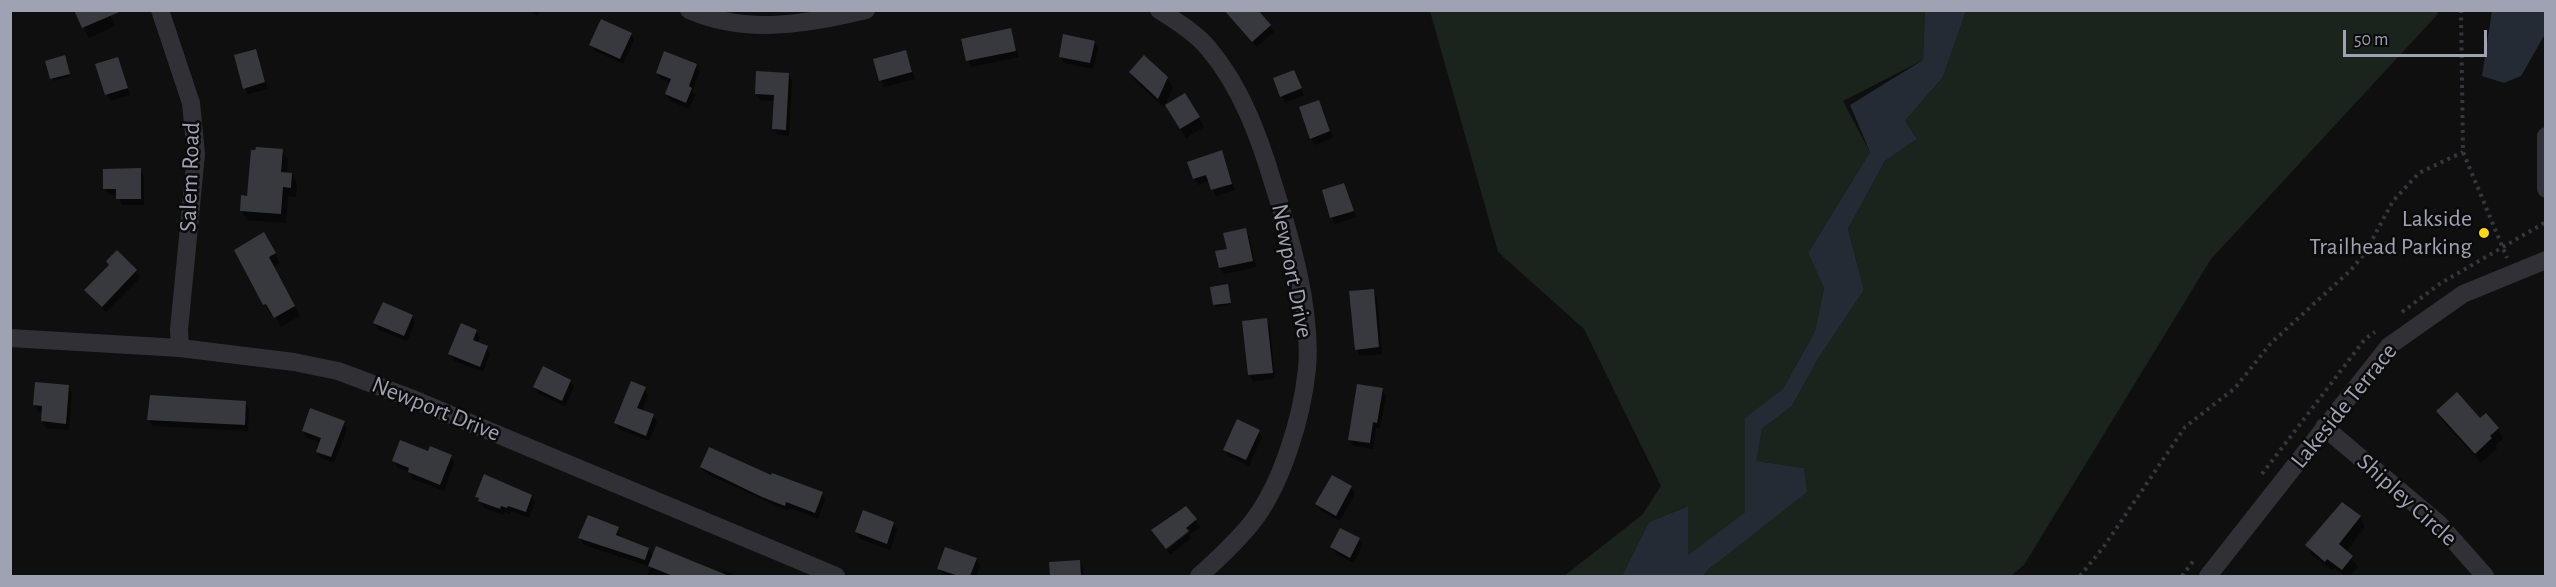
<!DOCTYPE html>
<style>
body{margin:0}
#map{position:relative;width:2556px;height:587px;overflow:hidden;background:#0f0f10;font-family:"Alegreya Sans",sans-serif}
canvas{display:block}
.frame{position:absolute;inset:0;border:12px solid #9fa2b3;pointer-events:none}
.scale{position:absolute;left:2343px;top:30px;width:144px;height:27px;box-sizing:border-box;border:3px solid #9fa2b3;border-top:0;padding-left:8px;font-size:18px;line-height:21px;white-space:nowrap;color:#9fa2b3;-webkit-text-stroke:4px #0a0a0b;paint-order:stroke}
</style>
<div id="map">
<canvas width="2556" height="587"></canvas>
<div class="frame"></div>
<div class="scale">50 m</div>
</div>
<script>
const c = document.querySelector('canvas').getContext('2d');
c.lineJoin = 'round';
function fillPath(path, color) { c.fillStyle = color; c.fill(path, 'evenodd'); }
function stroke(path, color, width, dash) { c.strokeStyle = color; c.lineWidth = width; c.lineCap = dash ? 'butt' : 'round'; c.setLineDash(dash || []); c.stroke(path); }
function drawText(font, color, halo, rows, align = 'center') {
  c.font = font + ' "Alegreya Sans",sans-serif'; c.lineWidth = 5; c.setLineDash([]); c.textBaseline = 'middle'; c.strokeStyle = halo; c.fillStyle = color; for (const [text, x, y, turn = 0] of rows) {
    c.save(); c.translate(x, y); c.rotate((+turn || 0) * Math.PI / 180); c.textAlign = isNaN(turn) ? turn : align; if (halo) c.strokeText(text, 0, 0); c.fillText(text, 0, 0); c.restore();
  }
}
const green = new Path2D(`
 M1430,11H1925L1923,60L1843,101L1870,152L1808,253L1824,288L1815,331L1783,389L1746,418L1745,512L1687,556V506L1649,522L1622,576H1564L1642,515L1661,486L1584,329L1498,252Z
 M1966,11H2437L2438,14L2211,259L2024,565L2011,576H1703L1804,468L1755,461L1762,429L1792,406L1818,359L1864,290L1848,229L1885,161L1917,139L1905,121L1943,77Z`);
const water = new Path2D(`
 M1925,11H1966L1943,77L1905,121L1917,139L1885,161L1848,229L1864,290L1818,359L1792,406L1762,429L1756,461L1804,468L1807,492L1710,568L1703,576H1622L1649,522L1688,506V555L1745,512V418L1783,389L1815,331L1824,288L1808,253L1870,152L1850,105L1923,60Z
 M2492,11H2545V34L2521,76L2504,83L2482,76Z`);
const shadow = new Path2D(`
 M76,10H108L115,26L89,38Z
 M528,10H541L538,16Z
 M1231,16L1270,26L1274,32L1257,47Z
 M1010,30L1019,57L971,67L968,61Z
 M631,34L634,40L623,64L595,51L591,45Z
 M1094,42L1098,48L1093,69L1064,63L1060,56Z
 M255,51L268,89L248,94L245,88Z
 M906,51L915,79L884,87L874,60Z
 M66,60L70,76L53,81L52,78Z
 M97,65H121L130,95L110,101Z
 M696,66L700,72L692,91L695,95L689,109L670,101L666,94L671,83L661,79L657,73Z
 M1131,73L1167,78L1173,88L1164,107L1136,82Z
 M788,74L792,81L789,136L778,135L774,129L775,101L760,100L756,94Z
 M1298,78L1304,95L1285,103L1275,79Z
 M1185,95L1204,127L1186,138L1167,106Z
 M1322,108L1333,138L1315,145L1311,138Z
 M282,150L288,160L287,174H292L297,184L296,197L288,196L286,223L247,220L241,210L249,197L257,152Z
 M1221,152L1235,190L1216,196L1210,181L1198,185L1194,178Z
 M140,170L144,176V205H122L118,195H109L105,189Z
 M1344,185L1356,217L1335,224L1331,217Z
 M1245,230L1249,236L1256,267L1224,274L1220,268L1229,250Z
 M264,234L280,263L273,267L300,316L281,327L273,312L270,314L236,250Z
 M117,252L140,278L106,312L86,291L110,266Z
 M1228,286L1231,305L1216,307L1214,304Z
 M1373,290L1377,297L1382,354L1360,356L1357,350Z
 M412,316L415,322L407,341L379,330L375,323Z
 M1266,320L1270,326L1275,379L1253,381L1250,375L1244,322Z
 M476,331L480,337L477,344L487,348L490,354L483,372L454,361L450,354Z
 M570,381L574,387L565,406L539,394L535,387Z
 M68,386L72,393L69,430L46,428L42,421L43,412H38L35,405Z
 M644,388L648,395L642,411L653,416L657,422L649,441L619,429L616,422Z
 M1382,389L1386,396L1380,428H1376L1373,449L1353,446L1349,439Z
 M245,402L249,409L248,431L153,426L149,420Z
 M2438,411L2480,420L2498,429L2503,438L2495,446L2497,449L2481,463L2443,421Z
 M344,422L347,429L334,463L321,458L317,452L321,443L307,438L303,431Z
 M1258,431L1262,437L1249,466L1228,456L1225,450Z
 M429,453L451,456L454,463L444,491L413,479L409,472L397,467L394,461Z
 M701,467L772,477L822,493L825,500L818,519L790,508L788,511L705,473Z
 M1351,487L1355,494L1340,521L1321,511L1317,504Z
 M531,496L535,502L529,518L511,511L510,514L505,512L504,515L484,508L477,497Z
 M1186,508L1200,527L1189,535L1191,538L1170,555L1167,550L1190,532V528L1165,548L1153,530Z
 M2360,517L2365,527L2346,552L2358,567L2350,576H2345L2334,568L2332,570L2312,555L2307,545Z
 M893,523L897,529L890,550L860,539L856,532Z
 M618,529L620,538L648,549L654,558L722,575L724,571L738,576H647L651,567L584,545L580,538Z
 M1359,539L1362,546L1354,563L1336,554L1332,547Z
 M976,559L980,566L976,576H945L938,569Z
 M1079,561L1083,568L1084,576H1052L1051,563Z`);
const building = new Path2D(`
 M74,10H124L82,28Z
 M1224,10H1258L1271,25L1252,42Z
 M601,19L632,33L620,59L589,45Z
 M1011,28L1016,51L966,61L961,39Z
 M1063,34L1095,41L1090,63L1059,57Z
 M256,49L265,82L243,89L234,55Z
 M906,50L912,72L879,81L873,59Z
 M664,51L697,64L689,86L692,88L686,103L665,94L671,79L656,73Z
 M65,55L70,74L50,79L45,61Z
 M1144,55L1168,77L1158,99L1129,72Z
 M118,57L128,88L105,95L95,64Z
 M1294,70L1302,88L1280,97L1273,78Z
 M756,71L789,73L786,130L772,129L774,95L755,94Z
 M1185,93L1200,117L1180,129L1165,105Z
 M1319,100L1330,131L1310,139L1299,107Z
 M256,147L283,149L281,172L292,173L291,188L283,187L281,214L240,211L241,195L247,196L251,150H255Z
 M1222,150L1232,184L1211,190L1206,175L1193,179L1187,162Z
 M141,168V199H116V189H103V169Z
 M1344,183L1354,211L1330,218L1322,190Z
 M1246,228L1253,261L1219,268L1215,251L1227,249L1223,233Z
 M264,232L276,253L269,257L295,306L274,318L266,304L263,305L234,250Z
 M117,250L137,270L102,307L84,290L109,265L106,261Z
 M1228,284L1231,303L1213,305L1210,287Z
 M1374,289L1379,347L1355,350L1349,291Z
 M383,302L413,315L404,336L373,323Z
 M1267,318L1273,373L1248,375L1242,321Z
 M461,323L477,330L473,340L488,346L480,367L448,354Z
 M543,366L571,380L562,401L533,387Z
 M631,381L646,387L637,408L654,414L646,436L614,423Z
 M35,382L69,385L66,424L41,421L42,406L33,405Z
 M1357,384L1383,388L1377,423L1373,422L1370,443L1348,440Z
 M2457,392L2480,418L2486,413L2499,428L2490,436L2492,438L2475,454L2436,411Z
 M150,395L246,401L245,425L147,420Z
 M310,408L345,421L331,457L316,452L321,438L302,431Z
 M1237,419L1260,430L1246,460L1223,450Z
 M400,440L428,451L430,446L452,455L440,485L408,472L409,468L392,461Z
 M709,447L771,475L772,473L823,492L815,513L786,502L785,506L762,497L700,467Z
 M484,474L532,495L526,512L508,506L507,508L501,506L500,509L478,501L479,498L475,497Z
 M1332,475L1352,486L1336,516L1315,504Z
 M2342,502L2361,516L2339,544L2353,556L2342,570L2327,559L2325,562L2305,545Z
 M1186,506L1197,519L1186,528L1189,531L1166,549L1151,530Z
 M863,510L894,522L887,544L855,532Z
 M588,515L619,527L616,535L649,548L645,560L578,538Z
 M1340,528L1360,538L1350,558L1330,547Z
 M656,546L729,576H673L648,566Z
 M945,547L977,558L970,576H959L937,569Z
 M1080,560L1081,576H1050L1049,562Z`);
const path = new Path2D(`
 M2461,10L2463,152L2507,258
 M2402,312L2441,283L2546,222
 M2262,474L2365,339L2375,332
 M2080,576L2105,545L2185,427L2235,388L2271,343L2351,270L2365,253L2393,201L2419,173L2463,152
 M2182,576L2194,560`);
const street = new Path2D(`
 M160,10L191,103L196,154L179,330L180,348
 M689,10C746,35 808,24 866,10
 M1159,10C1176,21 1196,33 1209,49C1241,87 1259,136 1273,183C1291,239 1312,310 1307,369C1304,397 1298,423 1289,449C1280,476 1268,503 1250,525C1234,544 1217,560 1199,576
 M2546,136V189
 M10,338L180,348L294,362L338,371L413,399L836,576
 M2324,427L2439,524L2485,576
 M2208,576L2389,346L2463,294L2546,260`);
const markers = [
 [2484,233,6,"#fed519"]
];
const streetNames = [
 ["Salem Road",190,177,-88],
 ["Newport Drive",1292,271,79],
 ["Lakeside Terrace",2344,406,-51],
 ["Newport Drive",436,409,22],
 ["Shipley Circle",2407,500,42]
];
const poiNames = [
 ["Lakside",2472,219],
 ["Trailhead Parking",2472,247]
];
fillPath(green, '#1b231d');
fillPath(water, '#252b34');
fillPath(shadow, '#0007');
fillPath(building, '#38393f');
stroke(path, '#36373d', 4, [3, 4.5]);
stroke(street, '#303036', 18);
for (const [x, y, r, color] of markers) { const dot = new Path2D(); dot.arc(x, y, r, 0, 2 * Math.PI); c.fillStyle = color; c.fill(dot); stroke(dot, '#0a0a0b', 2); }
drawText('24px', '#9fa2b3', '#0a0a0b', streetNames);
drawText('24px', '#9fa2b3', '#0a0a0b', poiNames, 'right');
</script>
